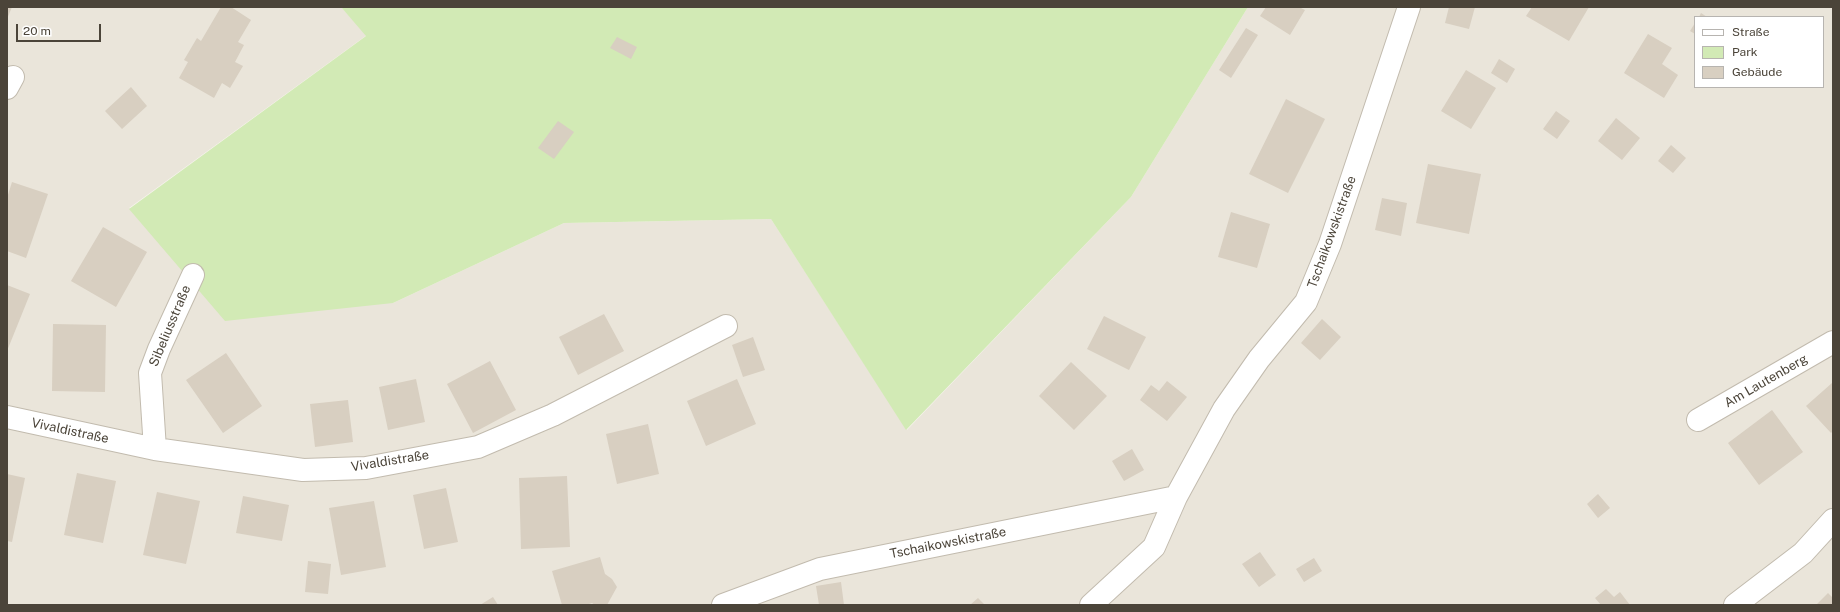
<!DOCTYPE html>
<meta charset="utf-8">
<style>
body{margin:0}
#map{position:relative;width:1840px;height:612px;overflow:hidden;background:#f6f3ec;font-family:"Public Sans",sans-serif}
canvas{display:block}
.frame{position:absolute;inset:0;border:8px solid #4b4439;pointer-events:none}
.legend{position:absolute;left:1694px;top:16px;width:130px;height:72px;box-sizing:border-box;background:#fff;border:1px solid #b7b4b0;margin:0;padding:5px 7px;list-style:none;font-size:12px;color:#4b4439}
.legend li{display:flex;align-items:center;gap:8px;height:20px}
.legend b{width:20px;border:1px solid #b7b4b0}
.scale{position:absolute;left:16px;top:24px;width:85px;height:18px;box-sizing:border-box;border:2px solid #4b4439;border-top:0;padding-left:5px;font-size:12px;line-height:14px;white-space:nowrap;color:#4b4439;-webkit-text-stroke:3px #fff;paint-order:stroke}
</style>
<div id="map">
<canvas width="1840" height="612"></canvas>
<div class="frame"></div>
<ul class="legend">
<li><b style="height:5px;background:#fff"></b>Straße</li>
<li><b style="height:11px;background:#d2eab5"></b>Park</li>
<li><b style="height:11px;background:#d8cfc1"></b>Gebäude</li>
</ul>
<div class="scale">20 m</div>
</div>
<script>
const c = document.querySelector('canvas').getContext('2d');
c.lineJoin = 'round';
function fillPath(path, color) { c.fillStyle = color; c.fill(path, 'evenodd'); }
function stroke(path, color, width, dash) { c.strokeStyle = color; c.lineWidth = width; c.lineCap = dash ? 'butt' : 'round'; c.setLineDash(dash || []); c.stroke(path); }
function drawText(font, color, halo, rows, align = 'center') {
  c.font = font + ' "Public Sans",sans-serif'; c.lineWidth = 4; c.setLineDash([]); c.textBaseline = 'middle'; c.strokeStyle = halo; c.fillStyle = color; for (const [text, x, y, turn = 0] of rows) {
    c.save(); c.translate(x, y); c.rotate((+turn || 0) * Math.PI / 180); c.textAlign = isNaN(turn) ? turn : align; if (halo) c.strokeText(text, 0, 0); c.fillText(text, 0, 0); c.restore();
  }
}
const residential = new Path2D(`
 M7,7H341L367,35L129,208L393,303L564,223L771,219L907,430L1131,197L1248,7H1833V605H7ZM1695,17H1823V87H1695Z`);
const green = new Path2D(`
 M341,7H1248L1131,197L906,430L771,219L564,223L393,303L225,321L129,209L366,36Z`);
const building = new Path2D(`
 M7,7H12L7,19Z
 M221,7H231L251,20L238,42L244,45L235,62L243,66L230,88L222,83L214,98L179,78L188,62L184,60L197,38L201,41Z
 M1266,7H1299L1305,10L1290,35L1260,16Z
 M1449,7H1475L1469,29L1445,23Z
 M1532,7H1589L1569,41L1526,16Z
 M1701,13L1707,17H1699Z
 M1695,23V34L1690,31Z
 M1246,28L1258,35L1231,78L1219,70Z
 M1648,34L1672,48L1662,64L1678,75L1664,98L1624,73Z
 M617,37L637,47L631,59L610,48Z
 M1499,59L1515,69L1507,83L1491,73Z
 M1466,70L1496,88L1471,129L1441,111Z
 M131,87L147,106L122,129L105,111Z
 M1286,99L1325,119L1288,193L1249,174Z
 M1556,111L1570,121L1557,139L1543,129Z
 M1616,118L1640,138L1622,160L1598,141Z
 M558,121L574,132L554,159L538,148Z
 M1671,145L1686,158L1673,173L1658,161Z
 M1428,164L1481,174L1469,234L1416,223Z
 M12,182L48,194L26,258L7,251V198Z
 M1382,198L1407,203L1401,236L1375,230Z
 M1231,212L1270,224L1257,268L1218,257Z
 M103,227L147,252L116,307L71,281Z
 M7,285L30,294L7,351Z
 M604,314L624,351L578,375L559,337Z
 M1104,316L1146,337L1129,370L1087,349Z
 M1322,319L1341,337L1320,360L1301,343Z
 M53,324L106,325L105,392L52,391Z
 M753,337L765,370L743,377L732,345Z
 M226,353L262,406L223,433L186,380Z
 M490,361L516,410L473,433L447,384Z
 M1071,362L1107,396L1074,430L1039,396Z
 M416,379L425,422L388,430L379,387Z
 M737,379L756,424L706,446L687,401Z
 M1167,381L1187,397L1167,421L1140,400L1151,385L1159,391Z
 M1832,383L1833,431L1831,433L1806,406Z
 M348,400L353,442L315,447L310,404Z
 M1772,410L1803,452L1759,485L1728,443Z
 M648,424L659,474L617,484L606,434Z
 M1132,449L1144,470L1124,481L1112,461Z
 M77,473L116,481L103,543L64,535Z
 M7,474L25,478L12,542L7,541Z
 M567,476L570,547L521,549L519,478Z
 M446,488L458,542L424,549L413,495Z
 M157,492L200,501L186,564L143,555Z
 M1598,494L1610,508L1598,518L1587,504Z
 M243,496L289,505L282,541L236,533Z
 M374,501L386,567L341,575L329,508Z
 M1260,552L1276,575L1259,587L1242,564Z
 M600,557L605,574L612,579L617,587L607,605H595L592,603L586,605H562L552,571Z
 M1314,558L1322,571L1304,582L1296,569Z
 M308,561L331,564L328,594L305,592Z
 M841,582L844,605H819L816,586Z
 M1606,589L1614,597L1620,592L1630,605H1601L1595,598Z
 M1828,593L1833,598V605H1816Z
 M493,597L498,605H480Z
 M978,598L985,605H970Z`);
const minor = new Path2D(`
 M7,88L13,77
 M7,417L155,449L303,470L366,468L478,447L553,415L726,326
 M1698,420L1833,342
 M155,449L150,373L159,349L193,275
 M723,605L820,569L1176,497
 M1091,605L1154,547L1176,497L1224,409L1259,359L1306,302L1330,244L1409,7
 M1735,605L1803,553L1833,520`);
const streetNames = [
 ["Tschaikowskistraße",1332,232,-70],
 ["Sibeliusstraße",170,326,-67],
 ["Am Lautenberg",1766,381,-30],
 ["Vivaldistraße",70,431,12],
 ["Vivaldistraße",390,461,-9],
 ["Tschaikowskistraße",948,543,-11]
];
fillPath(residential, '#eae5da');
fillPath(green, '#d2eab5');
fillPath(building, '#d8cfc1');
stroke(minor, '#c2bbae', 24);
stroke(minor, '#fff', 22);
drawText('13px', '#4b4439', '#fff', streetNames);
</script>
